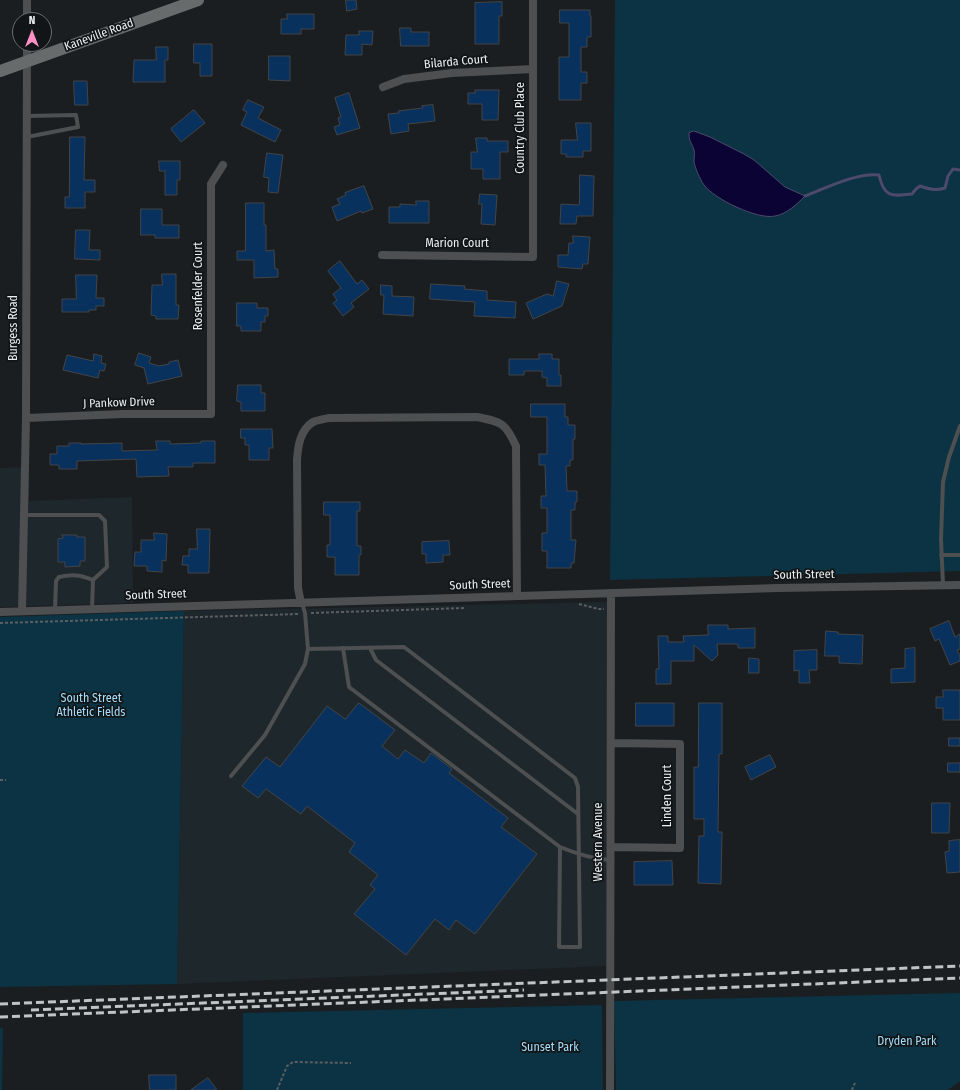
<!DOCTYPE html>
<style>
body{margin:0}
#map{position:relative;width:960px;height:1090px;overflow:hidden;background:#1b1e20;font-family:"Fira Sans Condensed",sans-serif}
canvas{display:block}
.north{position:absolute;left:12px;top:12px;width:40px;height:40px;box-sizing:border-box;background:#121517;border:1px solid #696c6d;border-radius:50%;rotate:0deg;font-size:11px;font-weight:700;line-height:16px;text-align:center;color:#ebeeef}
.north::after{content:'';display:block;margin:auto;width:14px;height:18px;background:#fb8fc6;clip-path:polygon(50% 0,100% 100%,50% 72%,0 100%)}
</style>
<div id="map">
<canvas width="960" height="1090"></canvas>
<div class="north">N</div>
</div>
<script>
const c = document.querySelector('canvas').getContext('2d');
c.lineJoin = 'round';
function fillPath(path, color) { c.fillStyle = color; c.fill(path, 'evenodd'); }
function stroke(path, color, width, dash) { c.strokeStyle = color; c.lineWidth = width; c.lineCap = dash ? 'butt' : 'round'; c.setLineDash(dash || []); c.stroke(path); }
function drawText(font, color, halo, rows, align = 'center') {
  c.font = font + ' "Fira Sans Condensed",sans-serif'; c.lineWidth = 3.5; c.setLineDash([]); c.textBaseline = 'middle'; c.strokeStyle = halo; c.fillStyle = color; for (const [text, x, y, turn = 0] of rows) {
    c.save(); c.translate(x, y); c.rotate((+turn || 0) * Math.PI / 180); c.textAlign = isNaN(turn) ? turn : align; if (halo) c.strokeText(text, 0, 0); c.fillText(text, 0, 0); c.restore();
  }
}
const built = new Path2D(`
 M29,467V501L132,497L133,603L0,607V468Z
 M609,602L606,966L177,984L184,611Z`);
const green = new Path2D(`
 M615,0H960V571L610,580Z
 M184,611L177,984L0,987V617Z
 M960,993V1081L948,1090H616L614,1001Z
 M602,1005L603,1090H243V1013Z
 M0,1028H3L2,1090H0Z`);
const water = new Path2D(`
 M694,131L710,137L744,154L754,160L785,187L805,196C797,204 787,214 775,216C758,220 714,199 704,185C700,179 695,168 694,162C694,158 695,153 694,150C692,142 689,144 689,133Z`);
const stream = new Path2D(`
 M805,196C826,188 858,172 879,175C884,198 892,196 912,194L916,189L920,186C929,189 936,191 945,188L948,176L953,169L960,170`);
const building = new Path2D(`
 M346,0H356L357,9L347,11Z
 M502,2V16H499V44H475V3Z
 M560,10H590V16H591V37H587V47H581V72H587V83H581V100H559V57H569V23H560Z
 M287,14H314V29H301V34H281V19H287Z
 M400,28H411V32H429V46H401Z
 M359,31H373L372,45L362,44V55H345L346,35H359Z
 M194,44H212V76H200V63H194Z
 M156,47H168V60H165V82H133L134,60H156Z
 M269,56H290V81L269,80Z
 M74,81H87L88,105H75Z
 M475,90H499L498,120H482V104H468V93H475Z
 M349,93L360,128L337,135L334,127L340,125L338,118L341,117L335,98Z
 M248,100L264,107L258,118L281,130L275,142L241,125L247,112L243,110Z
 M433,105L435,121L408,124L409,131L391,134L388,114L399,113L398,111L423,108L422,106Z
 M194,110L205,123L181,142L171,129Z
 M576,123H591V151H583V157H566V154H561V140H577Z
 M70,137H85L84,180H95V192H85V208H65V197H69Z
 M476,138H487V141H508V152H500V179H483V169H471V152H477Z
 M267,153L283,155L278,193L268,192L269,178L264,177Z
 M159,161H180V180H177V195H165V171H160Z
 M580,175L594,176L593,216H577L576,224H560L561,204L579,205Z
 M364,186L373,209L362,213L361,211L337,221L332,207L340,204L337,199L346,195L345,193Z
 M480,194L497,195L495,225L481,224L482,204H479Z
 M416,201H429V223H389V207H400V204L416,205Z
 M246,203H264V225H266V251L274,250L275,269H278V277L254,278V260H237V251H245Z
 M141,209H162V225H179V238H155V235H141Z
 M76,230H90L89,250H100V260L75,259Z
 M573,236L590,237L588,264H583L582,269L558,267V255H568L569,243H573Z
 M340,261L357,284L362,280L369,289L351,303L354,307L343,316L333,303L337,300L333,294L341,288L328,271Z
 M162,274H176V305H179L178,319H156V316L151,315L152,285H162Z
 M76,275H97L96,298H104V306H96V310H89V312H62V299H76Z
 M557,281L569,284L562,306L533,319L526,303L547,294L553,296Z
 M431,284L465,286L464,289L487,291V300L516,302L515,318L474,316L475,302L430,299Z
 M381,285L392,286V296L414,297L413,316L383,314L384,295H381Z
 M237,303H257V308H268V316H265V322H261V331H241V326H237Z
 M139,353L151,357L149,363L159,366L169,364V362L178,360L182,376L148,384L144,368L135,365Z
 M94,354L102,356L101,363L106,364L104,371L100,370L98,378L63,370L67,355L93,361Z
 M539,354H552V359H559V375H561V386H547V378L542,377V371H524V375H509V359H539Z
 M238,385H261V393H265V411H241V402L237,401Z
 M531,404H565V417H568V425H575V439H573V460H570V466H566L567,491H577V502H575V510H571V540H576L574,563H571V568H547V551H542V533H547V508H541V496H546L545,465H539V454H547V417H531Z
 M241,429H272L273,448H269V460H249V445H245V438H241Z
 M156,441H170V444L201,443V441H215V463H193V467H168L169,476L137,477L136,459L77,461V469H59V465H50V454H57V446H69V443H81V444L122,443V451L157,450Z
 M324,502H360V511H357V546H361V555H359V575H335V557H327V545H330V515H324Z
 M197,529H210L209,573H188V565H182L183,556H189V549H197Z
 M154,533L167,534L166,561L162,560V572L147,571V566H134L135,552H141V540H154Z
 M62,535H77V537H85V561H80V566L65,567V562H58V539L63,538Z
 M449,541L450,555H443V562L426,563V554H422V542Z
 M949,621L955,637L960,634V649L957,650L960,656V661L950,665L939,639L935,641L930,629Z
 M708,625H728V629L755,628V648H738V644H717L718,655L712,661L694,645V661H671V684H656V669H659L658,636H668V642H684L683,636L708,635Z
 M826,631L838,632V634L863,635L862,664L839,663V656H825Z
 M915,648V682L891,683V669L905,668V649Z
 M817,650V670H809L810,683H799V670L794,671V651Z
 M749,658L759,659V673H749Z
 M943,690H960V720H943V708H936V697H943Z
 M359,703L395,730L382,746L398,759L405,750L424,763L431,753L452,769L449,773L508,818L501,827L537,854L475,934L456,920L449,930L435,919L406,955L354,914L375,889L370,885L378,875L349,852L355,843L307,806L301,814L266,789L258,798L242,786L266,757L280,767L327,706L345,719Z
 M636,703H674V726H636Z
 M699,703H722V754H719L718,832H722L721,884L698,883L699,836H704V819H694V767H698Z
 M949,738H960V746H949Z
 M770,755L776,767L751,780L745,767Z
 M948,763H960V772H948Z
 M932,803H950L949,833H932Z
 M960,840V872L947,873L945,852L949,851V841Z
 M672,861L673,885H634V862Z
 M149,1075H176V1090H150Z
 M208,1078L217,1090H191Z`);
const path = new Path2D(`
 M579,604L598,609H604
 M311,613L465,608
 M0,623L299,614
 M0,780H6
 M277,1090L287,1066L293,1062L351,1063
 M852,1090L855,1083`);
const service = new Path2D(`
 M27,137L78,127L76,115L27,116
 M24,515H99L105,521L107,567L93,580L92,609
 M941,555H960
 M943,585L941,539L943,482L949,457L960,426
 M55,610L56,581L59,577C72,574 81,575 93,580
 M343,648L349,687L560,847C577,854 592,859 610,860
 M370,648L376,660L578,814
 M308,649L404,647L575,778L578,787L580,947H559L560,847
 M231,776L265,735L305,664L308,649L305,613L302,603`);
const minor = new Path2D(`
 M27,0V20
 M383,87L404,79L452,73L533,69
 M382,255L533,257V0
 M26,418L123,414H211V184L223,165
 M301,603L298,588L297,460C298,446 300,430 313,422C318,420 324,419 329,418L477,417C501,422 505,422 516,446L517,596
 M22,611L26,418L27,44
 M0,612L778,588L960,585
 M611,847L680,848V744L612,743
 M610,1090L611,593`);
const secondary = new Path2D(`
 M0,71L198,0`);
const rail = new Path2D(`
 M0,1004L960,966
 M31,1010L524,990
 M0,1017L960,978`);
const streetNames = [
 ["Kaneville Road",99,35,-20],
 ["Bilarda Court",456,62,-5],
 ["Country Club Place",521,128,-90],
 ["Marion Court",457,244],
 ["Rosenfelder Court",199,286,-90],
 ["Burgess Road",14,328,-90],
 ["J Pankow Drive",119,403,-2],
 ["South Street",804,575,-1],
 ["South Street",480,585,-2],
 ["South Street",156,595,-2],
 ["Linden Court",668,796,-90],
 ["Western Avenue",599,842,-90]
];
const parkNames = [
 ["South Street",91,699],
 ["Athletic Fields",91,713],
 ["Dryden Park",907,1042],
 ["Sunset Park",550,1048]
];
fillPath(built, '#1e272c');
fillPath(green, '#0b3343');
fillPath(water, '#0a0334');
stroke(water, '#4e4a6c', 1);
stroke(stream, '#4e4a6c', 3);
fillPath(building, '#08315d');
stroke(building, '#434548', 1);
stroke(path, '#5c5f61', 2, [3, 2]);
stroke(service, '#4d4f50', 4);
stroke(minor, '#4d4f50', 8);
stroke(secondary, '#686b6c', 12);
stroke(rail, '#c1c4c6', 3, [8, 4]);
drawText('12px', '#ebeeef', '#121517', streetNames);
drawText('12px', '#a3ddfb', '#121517', parkNames);
</script>
